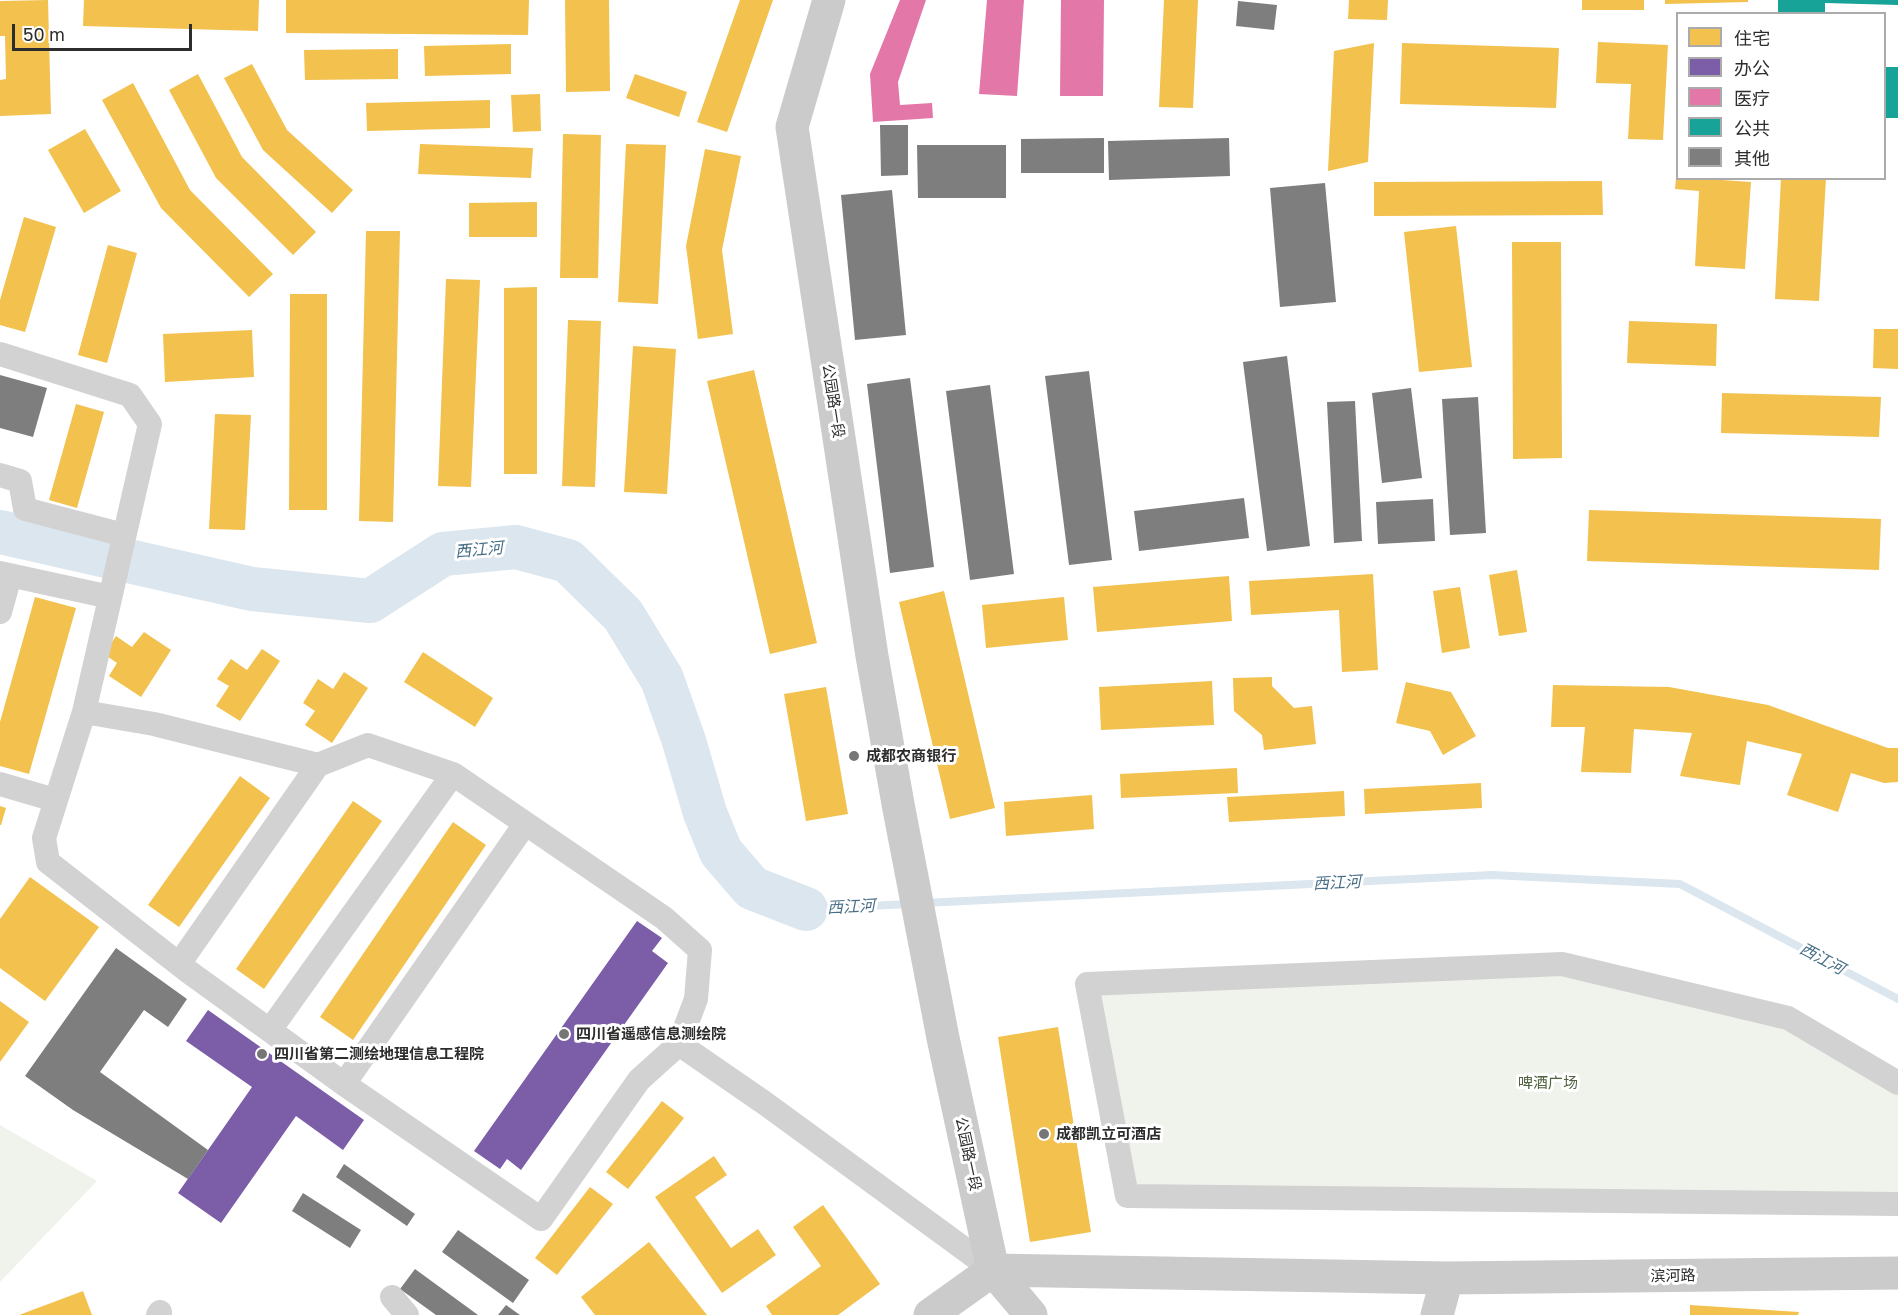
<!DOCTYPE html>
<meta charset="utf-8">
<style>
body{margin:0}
#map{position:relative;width:1898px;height:1315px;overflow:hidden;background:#fff;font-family:"Golos Text","Noto Sans SC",sans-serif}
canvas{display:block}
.legend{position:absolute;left:1676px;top:12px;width:210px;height:168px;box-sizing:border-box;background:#fff;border:2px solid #ababab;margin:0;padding:8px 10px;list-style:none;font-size:18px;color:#2d2d2d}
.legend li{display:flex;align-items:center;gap:12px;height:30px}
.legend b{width:30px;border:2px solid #ababab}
.scale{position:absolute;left:12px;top:24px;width:180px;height:27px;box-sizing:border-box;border:3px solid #2d2d2d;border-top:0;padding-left:8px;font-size:18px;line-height:21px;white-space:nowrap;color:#2d2d2d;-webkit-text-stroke:4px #fff;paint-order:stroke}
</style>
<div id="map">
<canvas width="1898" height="1315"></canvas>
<ul class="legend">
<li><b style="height:16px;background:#f2c14e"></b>住宅</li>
<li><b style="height:16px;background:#7b5ea7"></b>办公</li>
<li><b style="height:16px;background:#e377a8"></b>医疗</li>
<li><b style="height:16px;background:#17a398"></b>公共</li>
<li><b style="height:16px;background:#7e7e7e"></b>其他</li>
</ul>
<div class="scale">50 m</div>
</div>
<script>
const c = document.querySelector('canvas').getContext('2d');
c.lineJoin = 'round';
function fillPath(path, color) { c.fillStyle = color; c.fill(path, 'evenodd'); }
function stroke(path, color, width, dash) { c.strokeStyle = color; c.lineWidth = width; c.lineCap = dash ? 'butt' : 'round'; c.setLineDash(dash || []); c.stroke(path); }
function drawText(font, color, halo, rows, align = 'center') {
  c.font = font + ' "Golos Text","Noto Sans SC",sans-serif'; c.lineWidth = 6; c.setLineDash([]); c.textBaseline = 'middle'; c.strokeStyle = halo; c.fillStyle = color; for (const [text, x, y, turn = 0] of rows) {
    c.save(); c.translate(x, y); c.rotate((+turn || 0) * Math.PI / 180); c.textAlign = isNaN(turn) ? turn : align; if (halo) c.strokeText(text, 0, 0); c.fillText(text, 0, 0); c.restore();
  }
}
const green = new Path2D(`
 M1562,964L1788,1018L1898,1083V1204L1127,1196L1087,984Z
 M0,1125L97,1181L0,1282Z`);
const homes = new Path2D(`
 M48,0L51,114L0,116V80L6,79L5,36H0V1Z
 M84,0H259L258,31L83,26Z
 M286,0H529L528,35L286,33Z
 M565,0H609L610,91L566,92Z
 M740,0H773L727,132L697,122Z
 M1164,0H1198L1193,108L1159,107Z
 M1349,0H1388L1387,20L1348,19Z
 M1582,0H1644V10H1582Z
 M1665,0H1748V2L1665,4Z
 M1598,42L1668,45L1663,140L1628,139L1631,84L1596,83Z
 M1374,43L1368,162L1328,171L1334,51Z
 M1402,43L1559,48L1556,108L1400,104Z
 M511,44V74L425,76L424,46Z
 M398,49V79L305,80L304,50Z
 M252,64L287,130L353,190L332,213L263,150L224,78Z
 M198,74L242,157L316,232L293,255L216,178L169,90Z
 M635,74L687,92L679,117L626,98Z
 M133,83L190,190L273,274L249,297L161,208L102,100Z
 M540,94L541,131L513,132L511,95Z
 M490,100V128L367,131L366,103Z
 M85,129L121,191L84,213L48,150Z
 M563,134L601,135L598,278H560Z
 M420,144L533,148L531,178L418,174Z
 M626,144L666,145L658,304L618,302Z
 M705,149L741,156L722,250L733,334L698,339L686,246Z
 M1676,178H1722V180L1751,182L1745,269L1695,266L1699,191L1675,189Z
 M1781,178H1826L1819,301L1775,299Z
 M1602,181L1603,215L1374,216V182Z
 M537,202V237H469V203Z
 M24,217L56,227L25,332L0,325V300Z
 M1456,226L1472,367L1419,372L1404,232Z
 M366,231H400L393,522L359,521Z
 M1512,242H1561L1562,458L1513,459Z
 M108,245L137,253L107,363L78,355Z
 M446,279L480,280L471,487L438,486Z
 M537,287V474H504V288Z
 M290,294H327V510H289Z
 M568,320L601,321L595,487L562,486Z
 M1629,321L1717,324L1716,366L1627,363Z
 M1874,329H1898V369L1873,368Z
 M252,330L254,377L165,382L163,334Z
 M633,346L676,349L667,494L624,492Z
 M754,370L817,643L770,654L707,381Z
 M1722,393L1881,397L1879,437L1721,433Z
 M76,404L104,412L77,508L49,500Z
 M215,414L251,415L245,530L209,529Z
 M1589,510L1881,519L1879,570L1587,561Z
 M1517,570L1527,632L1499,636L1489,575Z
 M1373,574L1378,670L1342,672L1339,610L1251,615L1249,581Z
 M1229,576L1232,621L1097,632L1093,587Z
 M1460,587L1470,648L1442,653L1433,591Z
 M944,591L995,808L950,819L899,602Z
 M35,597L76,608L29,774L0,766V722Z
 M1064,597L1068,640L986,648L982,605Z
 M144,632L171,650L141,697L109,676L117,663L104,654L116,636L132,647Z
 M262,649L280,661L240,721L216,706L229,686L217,679L231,659L247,670Z
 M423,652L493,698L475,727L404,682Z
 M344,672L368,688L332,743L305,725L315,711L303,703L318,679L333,689Z
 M1272,677V686L1294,708L1312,706L1316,744L1264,750L1262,735L1234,711L1233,678Z
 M1212,681L1214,725L1101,730L1099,687Z
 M1406,682L1451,692L1476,736L1443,755L1430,731L1396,723Z
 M1553,685L1669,687L1768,705L1888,748H1898V782L1884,783L1851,773L1838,812L1787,795L1802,754L1747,741L1740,785L1680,776L1692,733L1634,729L1631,773L1581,772L1585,727H1551Z
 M826,687L848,814L806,821L784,694Z
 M1237,768L1238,793L1121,798L1120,774Z
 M240,776L270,798L179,927L148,905Z
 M1481,783L1482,808L1365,814L1364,789Z
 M1344,791L1345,816L1229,822L1227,797Z
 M1092,795L1094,829L1006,836L1004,802Z
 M353,801L382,821L264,989L236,969Z
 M0,806L6,808L1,825H0Z
 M453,822L486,845L353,1040L320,1017Z
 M30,877L99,927L45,1001L0,968V919Z
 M0,1001L29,1022L0,1062Z
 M1058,1027L1091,1232L1030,1242L998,1037Z
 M662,1101L684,1118L628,1189L606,1172Z
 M714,1156L727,1175L695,1197L731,1248L758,1229L776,1255L722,1293L655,1197Z
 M590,1187L613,1204L557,1275L535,1258Z
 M823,1205L880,1284L838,1315H772L766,1306L821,1266L793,1227Z
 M649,1242L707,1315H595L581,1297Z
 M83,1291L92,1315H19Z
 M1690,1305L1799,1312L1798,1315H1690Z`);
const offices = new Path2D(`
 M637,921L662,938L652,951L668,963L521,1170L507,1159L500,1169L474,1151Z
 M208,1010L364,1120L343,1150L296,1116L221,1223L178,1193L252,1087L186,1041Z`);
const health = new Path2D(`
 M900,0H926L898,82L900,105L932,103L933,118L873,122L870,74Z
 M987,0H1024L1017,96L979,94Z
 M1061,0H1104L1103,96H1060Z`);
const public = new Path2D(`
 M1778,0H1898V5L1825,3V14H1778Z
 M1884,67H1898V118H1884Z`);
const stream = new Path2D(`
 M924,903L1492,875L1680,884L1898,999
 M806,909L909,904`);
const river = new Path2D(`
 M0,532L252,589L370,601L443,554L516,547L568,561L623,615L662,679L684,741L705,813L721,852L752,888L806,909`);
const building = new Path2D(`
 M1238,1L1277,5L1274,30L1236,26Z
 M880,125H908V175L881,176Z
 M1104,138V173H1021V139Z
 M1229,138L1230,176L1109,180L1108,141Z
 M917,145H1006V198H918Z
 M1325,183L1336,302L1280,307L1270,188Z
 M892,190L906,335L855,340L841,195Z
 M1287,356L1310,546L1267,551L1243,362Z
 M1089,371L1112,560L1069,565L1045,376Z
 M0,375L47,388L33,437L0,428Z
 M910,378L934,567L890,573L867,384Z
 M990,385L1014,574L970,580L946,391Z
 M1411,388L1422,478L1382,483L1372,393Z
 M1478,397L1486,533L1450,535L1442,399Z
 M1355,401L1362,541L1334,543L1327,402Z
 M1244,498L1249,538L1139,551L1134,511Z
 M1433,499L1435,541L1378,544L1376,502Z
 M116,948L187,999L168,1027L144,1010L100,1072L208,1150L188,1179L73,1110L25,1076Z
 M344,1164L415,1214L407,1226L336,1177Z
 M303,1193L361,1230L350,1248L292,1211Z
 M458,1230L529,1280L513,1303L442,1252Z
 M415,1269L478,1315H436L400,1289Z
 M506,1305L520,1315H498Z`);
const street = new Path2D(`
 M0,354L130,395L150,424L84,712L44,838L48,862L189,972L344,1084L541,1219L639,1080L679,1044L696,999L700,950L664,918L453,774L368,745L318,765L154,724L84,712
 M0,475L20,481L25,509L124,535
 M0,573L110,597
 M0,612L10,576
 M0,784L55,800
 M179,964L318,765
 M270,1030L453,774
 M679,1044L766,1104L993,1270
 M1898,1083L1788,1018L1562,964L1087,984L1127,1196L1898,1204
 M344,1084L525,824
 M392,1297L407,1315
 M158,1315L160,1312`);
const secondary = new Path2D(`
 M829,0L792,127L872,656L898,804L943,1038L993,1270L1031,1315
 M993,1270L1447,1278L1898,1273
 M930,1315L993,1270
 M1437,1315L1447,1278`);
const markers = [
 [854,756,6,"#767676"],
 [564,1034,6,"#767676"],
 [262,1054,6,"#767676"],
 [1044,1134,6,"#767676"]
];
const streetNames = [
 ["公园路一段",833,401,81],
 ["公园路一段",968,1154,78],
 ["滨河路",1673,1276,-1]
];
const poiNames = [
 ["成都农商银行",866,756],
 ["四川省遥感信息测绘院",576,1034],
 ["四川省第二测绘地理信息工程院",274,1054],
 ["成都凯立可酒店",1056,1134]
];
const parkNames = [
 ["啤酒广场",1548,1083]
];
const waterNames = [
 ["西江河",479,550,-5],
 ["西江河",1337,883,-3],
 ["西江河",851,907,-3],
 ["西江河",1822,959,28]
];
fillPath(green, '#f0f3ec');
fillPath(homes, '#f2c14e');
fillPath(offices, '#7b5ea7');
fillPath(health, '#e377a8');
fillPath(public, '#17a398');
stroke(stream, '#dbe6ee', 8);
stroke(river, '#dbe6ee', 44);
fillPath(building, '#7e7e7e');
stroke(street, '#d2d2d2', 24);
stroke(secondary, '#cbcbcb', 33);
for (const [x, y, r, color] of markers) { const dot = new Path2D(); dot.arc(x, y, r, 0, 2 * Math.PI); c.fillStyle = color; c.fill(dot); stroke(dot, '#fff', 2); }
drawText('15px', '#2d2d2d', '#fff', streetNames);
drawText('bold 15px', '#2d2d2d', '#fff', poiNames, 'left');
drawText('15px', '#516340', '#fff', parkNames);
drawText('italic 16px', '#466d85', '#fff', waterNames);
</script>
